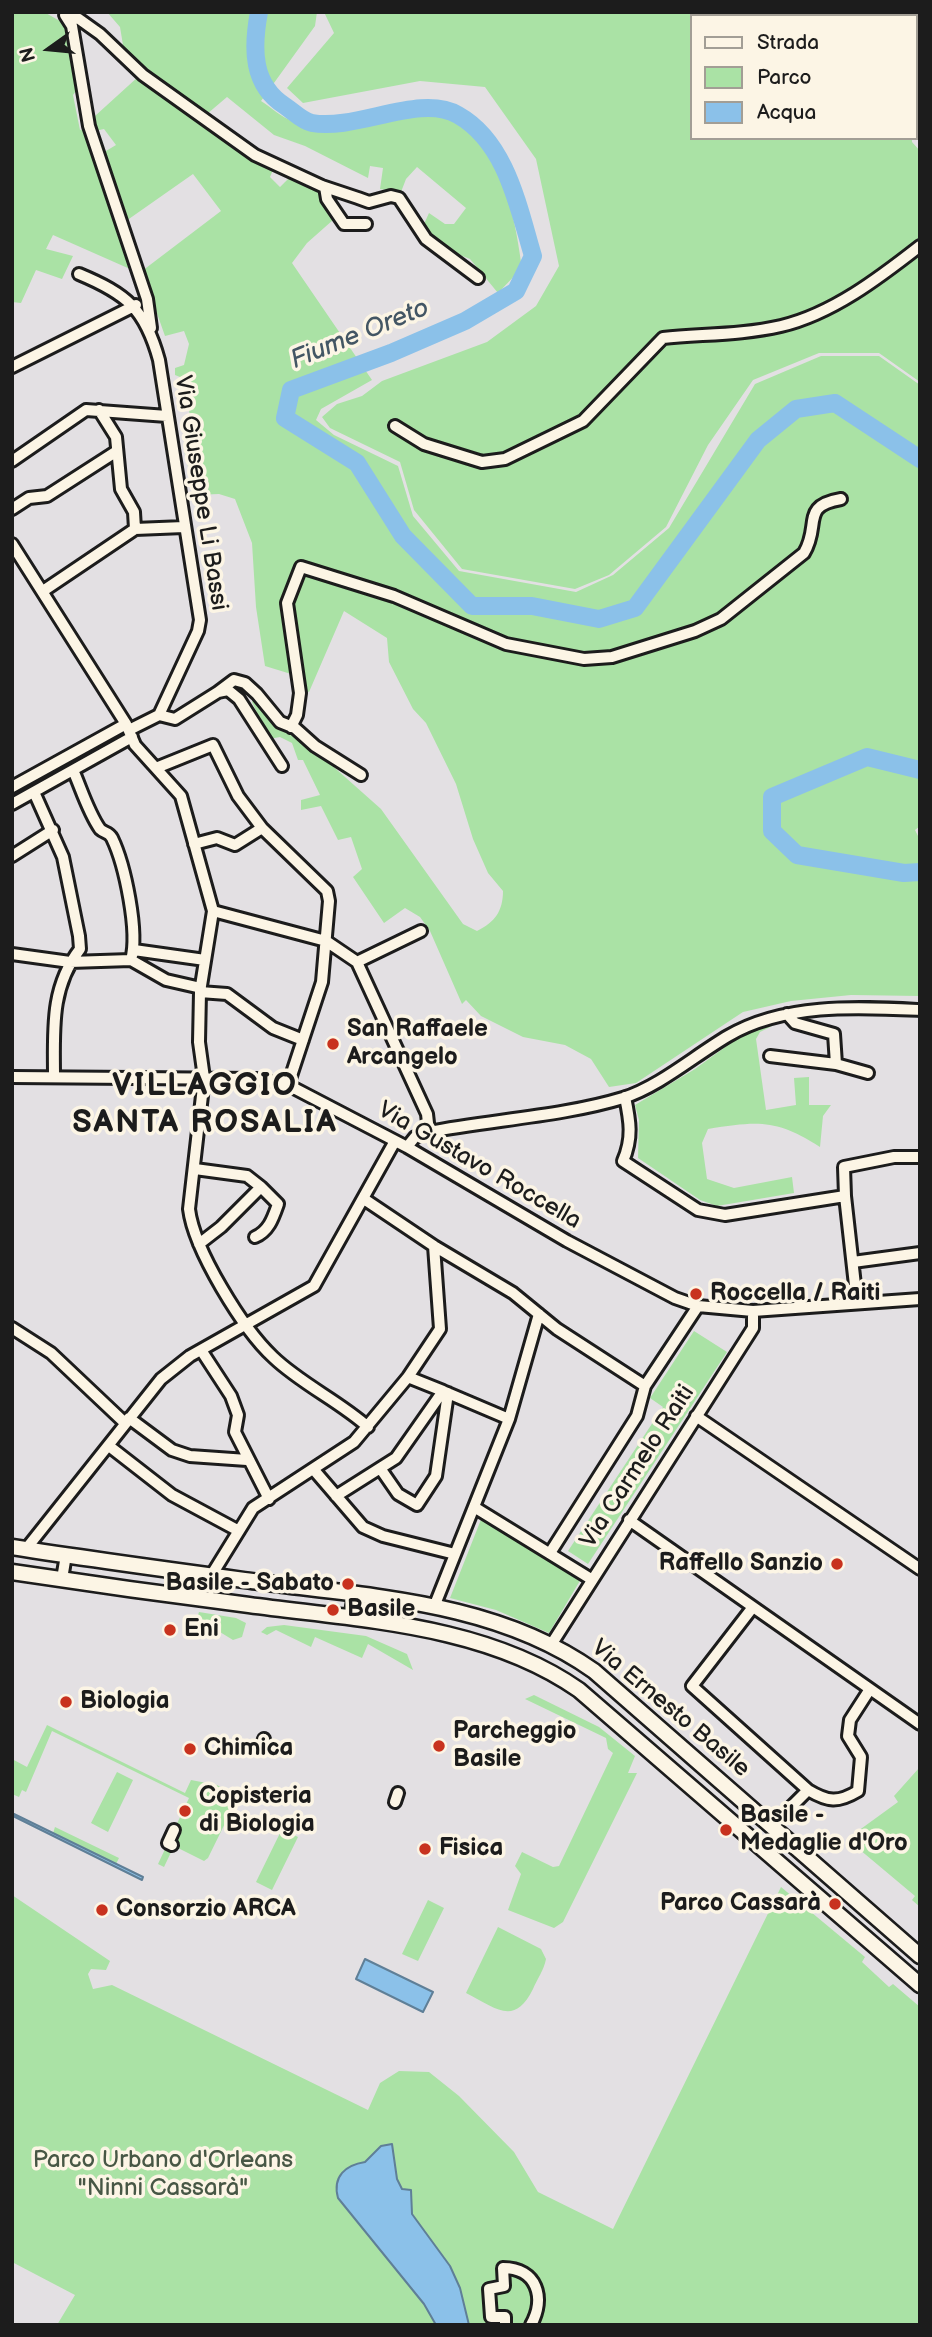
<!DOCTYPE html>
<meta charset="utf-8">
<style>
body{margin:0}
#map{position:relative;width:932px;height:2337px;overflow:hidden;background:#e3e0e3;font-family:"Balsamiq Sans",sans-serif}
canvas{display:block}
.frame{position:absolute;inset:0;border:14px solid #1c1c1c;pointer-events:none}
.legend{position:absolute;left:690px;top:14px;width:228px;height:126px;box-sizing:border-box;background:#fcf5e5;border:2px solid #a29e95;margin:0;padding:9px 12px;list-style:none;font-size:21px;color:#1c1c1c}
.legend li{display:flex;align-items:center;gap:14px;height:35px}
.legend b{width:35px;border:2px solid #a29e95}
.north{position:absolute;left:14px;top:14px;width:70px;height:70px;-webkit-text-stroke:5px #fcf5e5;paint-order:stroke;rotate:255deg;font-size:19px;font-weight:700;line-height:28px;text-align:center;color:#1c1c1c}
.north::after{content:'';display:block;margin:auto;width:24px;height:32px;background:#1c1c1c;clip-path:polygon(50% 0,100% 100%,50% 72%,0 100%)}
</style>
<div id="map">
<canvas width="932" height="2337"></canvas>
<div class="frame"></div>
<ul class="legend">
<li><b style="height:9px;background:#fcf5e5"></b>Strada</li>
<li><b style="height:19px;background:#aae2a5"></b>Parco</li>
<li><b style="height:19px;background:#8bc1e9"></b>Acqua</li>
</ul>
<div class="north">N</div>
</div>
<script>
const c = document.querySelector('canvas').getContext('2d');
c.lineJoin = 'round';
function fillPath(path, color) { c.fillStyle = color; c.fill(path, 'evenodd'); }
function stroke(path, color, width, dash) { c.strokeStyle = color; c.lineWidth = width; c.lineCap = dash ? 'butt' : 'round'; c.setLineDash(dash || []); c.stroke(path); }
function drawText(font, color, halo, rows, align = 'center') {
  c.font = font + ' "Balsamiq Sans",sans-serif'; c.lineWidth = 7; c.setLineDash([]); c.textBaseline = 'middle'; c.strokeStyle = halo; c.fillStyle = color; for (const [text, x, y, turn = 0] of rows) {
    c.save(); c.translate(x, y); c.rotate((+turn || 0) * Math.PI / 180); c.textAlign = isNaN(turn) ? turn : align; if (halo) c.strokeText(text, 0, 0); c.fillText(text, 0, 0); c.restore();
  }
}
const green = new Path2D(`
 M12,12H44L67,25L79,87L73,95L80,130L86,129L130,269L53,235L46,249L73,256L62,279L36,270L21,303L12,302Z
 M107,12H317L315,26L261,101C271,107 282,118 293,121C324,131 356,126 388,120C399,118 414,112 425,113C498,119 514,209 522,268L498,293L470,259L435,245L424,224L429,213L445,224H454L466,208L417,167L406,179L401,192L380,189L383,168L370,166L368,178L305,146L274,135L227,97L207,114L124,51L120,27Z
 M324,12H868L866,16H692V138H912V142L920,151V382L879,353H819L753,380L708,445L666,527L609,575L575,589L462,569L414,510L400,462L330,428L322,417L337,404L362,396L382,381L487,342L536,306L559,266L536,159L485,87L420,81L303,103L287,88L334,33Z
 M139,76L273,170L270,177L280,187L290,177L318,189L333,220L307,243L292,263L372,380L321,409L316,420L334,435L398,466L413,516L459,571L576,592L613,575L669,528L755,384L821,356H879L920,385V826L915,830L920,840V996L851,995L791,1001L743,1012L636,1083L609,1087L591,1059L565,1045L523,1037L481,1016L466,1000L462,1004L430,931L420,917L405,908L384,923L353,877L362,869L351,837L338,840L321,806L301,810V800L320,795L303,760H298L292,743L280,737L269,739L252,702L254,697L279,729L300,737L381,809L463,924L477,931C495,922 503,911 503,891L488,873L473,839L456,784L426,723L413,709L389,662L387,638L344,611L309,692L302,689L291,674L265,666L256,607L252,543L235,499L219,494L195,495L184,450L194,448L185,379L175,375V368L184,365L189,344L184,331L165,336L142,271L221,211L193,174L126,221L101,154L116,145L104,129L95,131V116Z
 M774,1025L760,1032L756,1039L766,1110L796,1105L794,1078L809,1077V1105H831L823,1116L820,1147C776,1119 759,1121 708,1129L702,1143L707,1179L734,1188L792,1177L794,1193L717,1206L700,1200L638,1158L639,1120L635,1105L695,1069L743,1034Z
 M694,1331L727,1352L588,1564L568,1551L663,1407L650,1398Z
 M482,1517L581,1579L549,1633L496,1610L450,1598Z
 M199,1612L236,1618L246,1623L242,1637L233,1640L197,1618Z
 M284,1625L366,1636L407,1654L413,1670L368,1644L362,1658L315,1637L311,1647L276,1630L267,1635L261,1632L267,1627Z
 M534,1695L599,1727L635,1756L628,1773H637L563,1922L554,1928L508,1910L521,1874L515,1866L522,1852L553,1867L559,1866L613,1753L608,1749L606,1738L525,1699Z
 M47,1725L185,1793L191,1780L217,1785L236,1796L232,1804L234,1805L208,1858L204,1861L174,1846L164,1867L158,1864L189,1798L52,1731L26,1792L22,1790L19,1797L12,1794V1759L27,1767Z
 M919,1768H920V1907L912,1900L915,1896L847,1839L898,1802L894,1796Z
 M117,1772L133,1780L108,1832L91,1823Z
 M55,1827L119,1858L116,1864L53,1833Z
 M282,1829L298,1837L272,1890L256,1882Z
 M781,1887L865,1957L862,1962L889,1987L893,1984L920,2007V2325H57L75,2295L12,2262V1895L110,1961L106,1970L91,1969L88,1974L93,1989L112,1985L368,2110L380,2083L399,2071L429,2072L459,2096L514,2152L538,2192L613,2229Z
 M428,1900L444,1908L418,1961L402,1954Z
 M498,1927L541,1949L546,1959C544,1970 537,1979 533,1989C514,2027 496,2008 466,1993Z`);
const water = new Path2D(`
 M14,1814L143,1877L142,1880L13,1816Z
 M365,1959L433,1992L423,2012L356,1979Z
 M392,2144L397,2179L402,2189L411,2190L412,2214L450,2266L460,2288L469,2325H436L424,2304L338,2198C332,2176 346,2165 365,2162L381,2146Z`);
const river = new Path2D(`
 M259,12C252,49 252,85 285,106C294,112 302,121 312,123C357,131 420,93 458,115C506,142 518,206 533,256L516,291L465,321L391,353L291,390L285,418L357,463L403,536L472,606H532L599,619L635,608L758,440L796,409L835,403L920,459
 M920,770L867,757L772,797V831L797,855L904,873L920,872`);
const minor = new Path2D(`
 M65,15L72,26L89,126L147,299L151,328
 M67,17L79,19L100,34L143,75L255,155L322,186L358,198L369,202L391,196L399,198L426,239L478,278
 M325,187L327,199L344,224H366
 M79,274C127,294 145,309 159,360L200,620L198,631L159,715L129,730
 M12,367L136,305
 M99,410L116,437L121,489L134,512L135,529
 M395,426L424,444L482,462L505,459L583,421L663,338C702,334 742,335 781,326C832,314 879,278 920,246
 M12,461L86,410L167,416
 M12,509L29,498L47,496L117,451
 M12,544L126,724L135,745L181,796L213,911L200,992L199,1042L204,1078L189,1209C194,1250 243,1329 273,1357C301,1384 339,1401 368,1427
 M43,591L135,529L184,527
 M218,692L234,680L245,683L257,694L280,722L295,728L315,746L361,775
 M159,715L175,719L218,692L228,690L239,699L282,766
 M291,727L297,715L300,693L287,603L301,567L394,596L506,644L584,659L612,657L695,631L721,619L804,553C821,525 800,506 841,499
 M156,768L213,745L238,796L262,828L327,891L329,901L322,982L288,1085
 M73,770C81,788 88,812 100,829C104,833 109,832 112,838C125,865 139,932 131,960
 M12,787L126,724
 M34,792L63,857L79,936L80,949C50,988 54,1030 54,1077
 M12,804L132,737
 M194,844L217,838L235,845L262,828
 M12,856L53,830
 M213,911L326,941L357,962L427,1114L429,1132L415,1137L407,1147
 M134,950L205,960
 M12,954L70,962L131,960L166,980L201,988
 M357,962L421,931
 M200,992L227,994L273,1028L303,1040
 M787,1014L795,1023L834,1034L836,1064
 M770,1056L836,1064L868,1073
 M12,1077L257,1079L288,1085L407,1147L567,1241L675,1298L698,1306L753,1311L920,1299
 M625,1097C630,1121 633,1138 623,1161L698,1210L725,1215L845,1196L844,1167L894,1157H920
 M429,1132C491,1120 564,1116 623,1098C660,1086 694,1056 728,1036C784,1003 857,1007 920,1010
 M195,1169L247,1176L261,1187L221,1227L199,1244
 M845,1196L857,1303
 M255,1237C269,1231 273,1218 278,1204L261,1187
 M434,1246L513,1293L557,1329L645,1386
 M853,1262L920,1253
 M12,1328L51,1353L125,1423
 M201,1350L231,1396L238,1415L235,1432L269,1499
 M408,1377L443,1391
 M696,1416L920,1569
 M129,1418L172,1450L190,1456L247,1460
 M109,1446L172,1495L239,1531
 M380,1468L398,1494L417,1505L436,1476L448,1393
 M314,1470L363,1527L383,1536L455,1554
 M336,1496L396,1458L443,1391L509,1419
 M474,1507L591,1579
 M629,1520L920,1724
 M26,1549L161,1379L190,1356L314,1286L395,1141
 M550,1553L637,1416L645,1386L698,1306
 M211,1576L253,1508L354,1442L408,1377L440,1329L434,1246L364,1199
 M62,1579L66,1555
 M434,1607L509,1419L539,1314
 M753,1607L692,1686L808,1790
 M350,1618L354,1594
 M551,1645L753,1328V1311
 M261,1749L264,1739
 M395,1802L398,1793
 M772,1826L808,1790C828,1802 838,1803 858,1791L861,1757L848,1736L850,1720L870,1689
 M172,1845L168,1843L174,1830
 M505,2325V2317H491L489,2289L504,2286L503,2268C537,2268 546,2298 531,2325`);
const major = new Path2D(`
 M12,1547C94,1560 177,1571 259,1582C373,1597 497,1602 594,1671L920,1956
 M12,1572C91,1584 170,1595 249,1605C359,1620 485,1624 579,1690L920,1985`);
const markers = [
 [333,1044,7,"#c8321e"],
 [696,1294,7,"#c8321e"],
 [837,1564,7,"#c8321e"],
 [348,1584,7,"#c8321e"],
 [333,1610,7,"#c8321e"],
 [170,1630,7,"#c8321e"],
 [66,1702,7,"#c8321e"],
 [439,1746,7,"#c8321e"],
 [190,1749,7,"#c8321e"],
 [185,1811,7,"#c8321e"],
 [726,1830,7,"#c8321e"],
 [425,1849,7,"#c8321e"],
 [835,1904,7,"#c8321e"],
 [102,1910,7,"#c8321e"]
];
const streetNames = [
 ["Via Giuseppe Li Bassi",200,493,81],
 ["Via Gustavo Roccella",479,1166,30],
 ["Via Carmelo Raiti",638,1467,-57],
 ["Via Ernesto Basile",670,1709,40]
];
const poiNames = [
 ["San Raffaele",347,1030],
 ["Arcangelo",347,1058],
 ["Roccella / Raiti",710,1294],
 ["Raffello Sanzio",823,1564,"right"],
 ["Basile - Sabato",334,1584,"right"],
 ["Basile",347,1610],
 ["Eni",184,1630],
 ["Biologia",80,1702],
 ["Parcheggio",453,1732],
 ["Basile",453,1760],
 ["Chimica",204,1749],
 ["Copisteria",199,1797],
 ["di Biologia",199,1825],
 ["Basile -",740,1816],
 ["Medaglie d'Oro",740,1844],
 ["Fisica",439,1849],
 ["Parco Cassarà",821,1904,"right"],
 ["Consorzio ARCA",116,1910]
];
const parkNames = [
 ["Parco Urbano d'Orleans",163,2161],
 ["\"Ninni Cassarà\"",163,2189]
];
const waterNames = [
 ["Fiume Oreto",360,335,-22]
];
const districtNames = [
 ["VILLAGGIO",205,1087],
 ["SANTA ROSALIA",205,1124]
];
fillPath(green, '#aae2a5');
fillPath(water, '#8bc1e9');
stroke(water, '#5f7f97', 2);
stroke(river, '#8bc1e9', 18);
stroke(minor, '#1c1c1c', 16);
stroke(major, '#1c1c1c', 19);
stroke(minor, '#fcf5e5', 10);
stroke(major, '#fcf5e5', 14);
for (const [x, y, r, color] of markers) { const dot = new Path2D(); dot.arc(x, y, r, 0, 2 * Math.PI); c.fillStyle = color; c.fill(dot); stroke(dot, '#fcf5e5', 2.5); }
drawText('24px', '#1c1c1c', '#fcf5e5', streetNames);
drawText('bold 24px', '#1c1c1c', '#fcf5e5', poiNames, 'left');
drawText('24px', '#475745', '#fcf5e5', parkNames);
drawText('italic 26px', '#435664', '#fcf5e5', waterNames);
c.letterSpacing = '2px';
drawText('bold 32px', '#1c1c1c', '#fcf5e5', districtNames);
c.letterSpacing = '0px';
</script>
